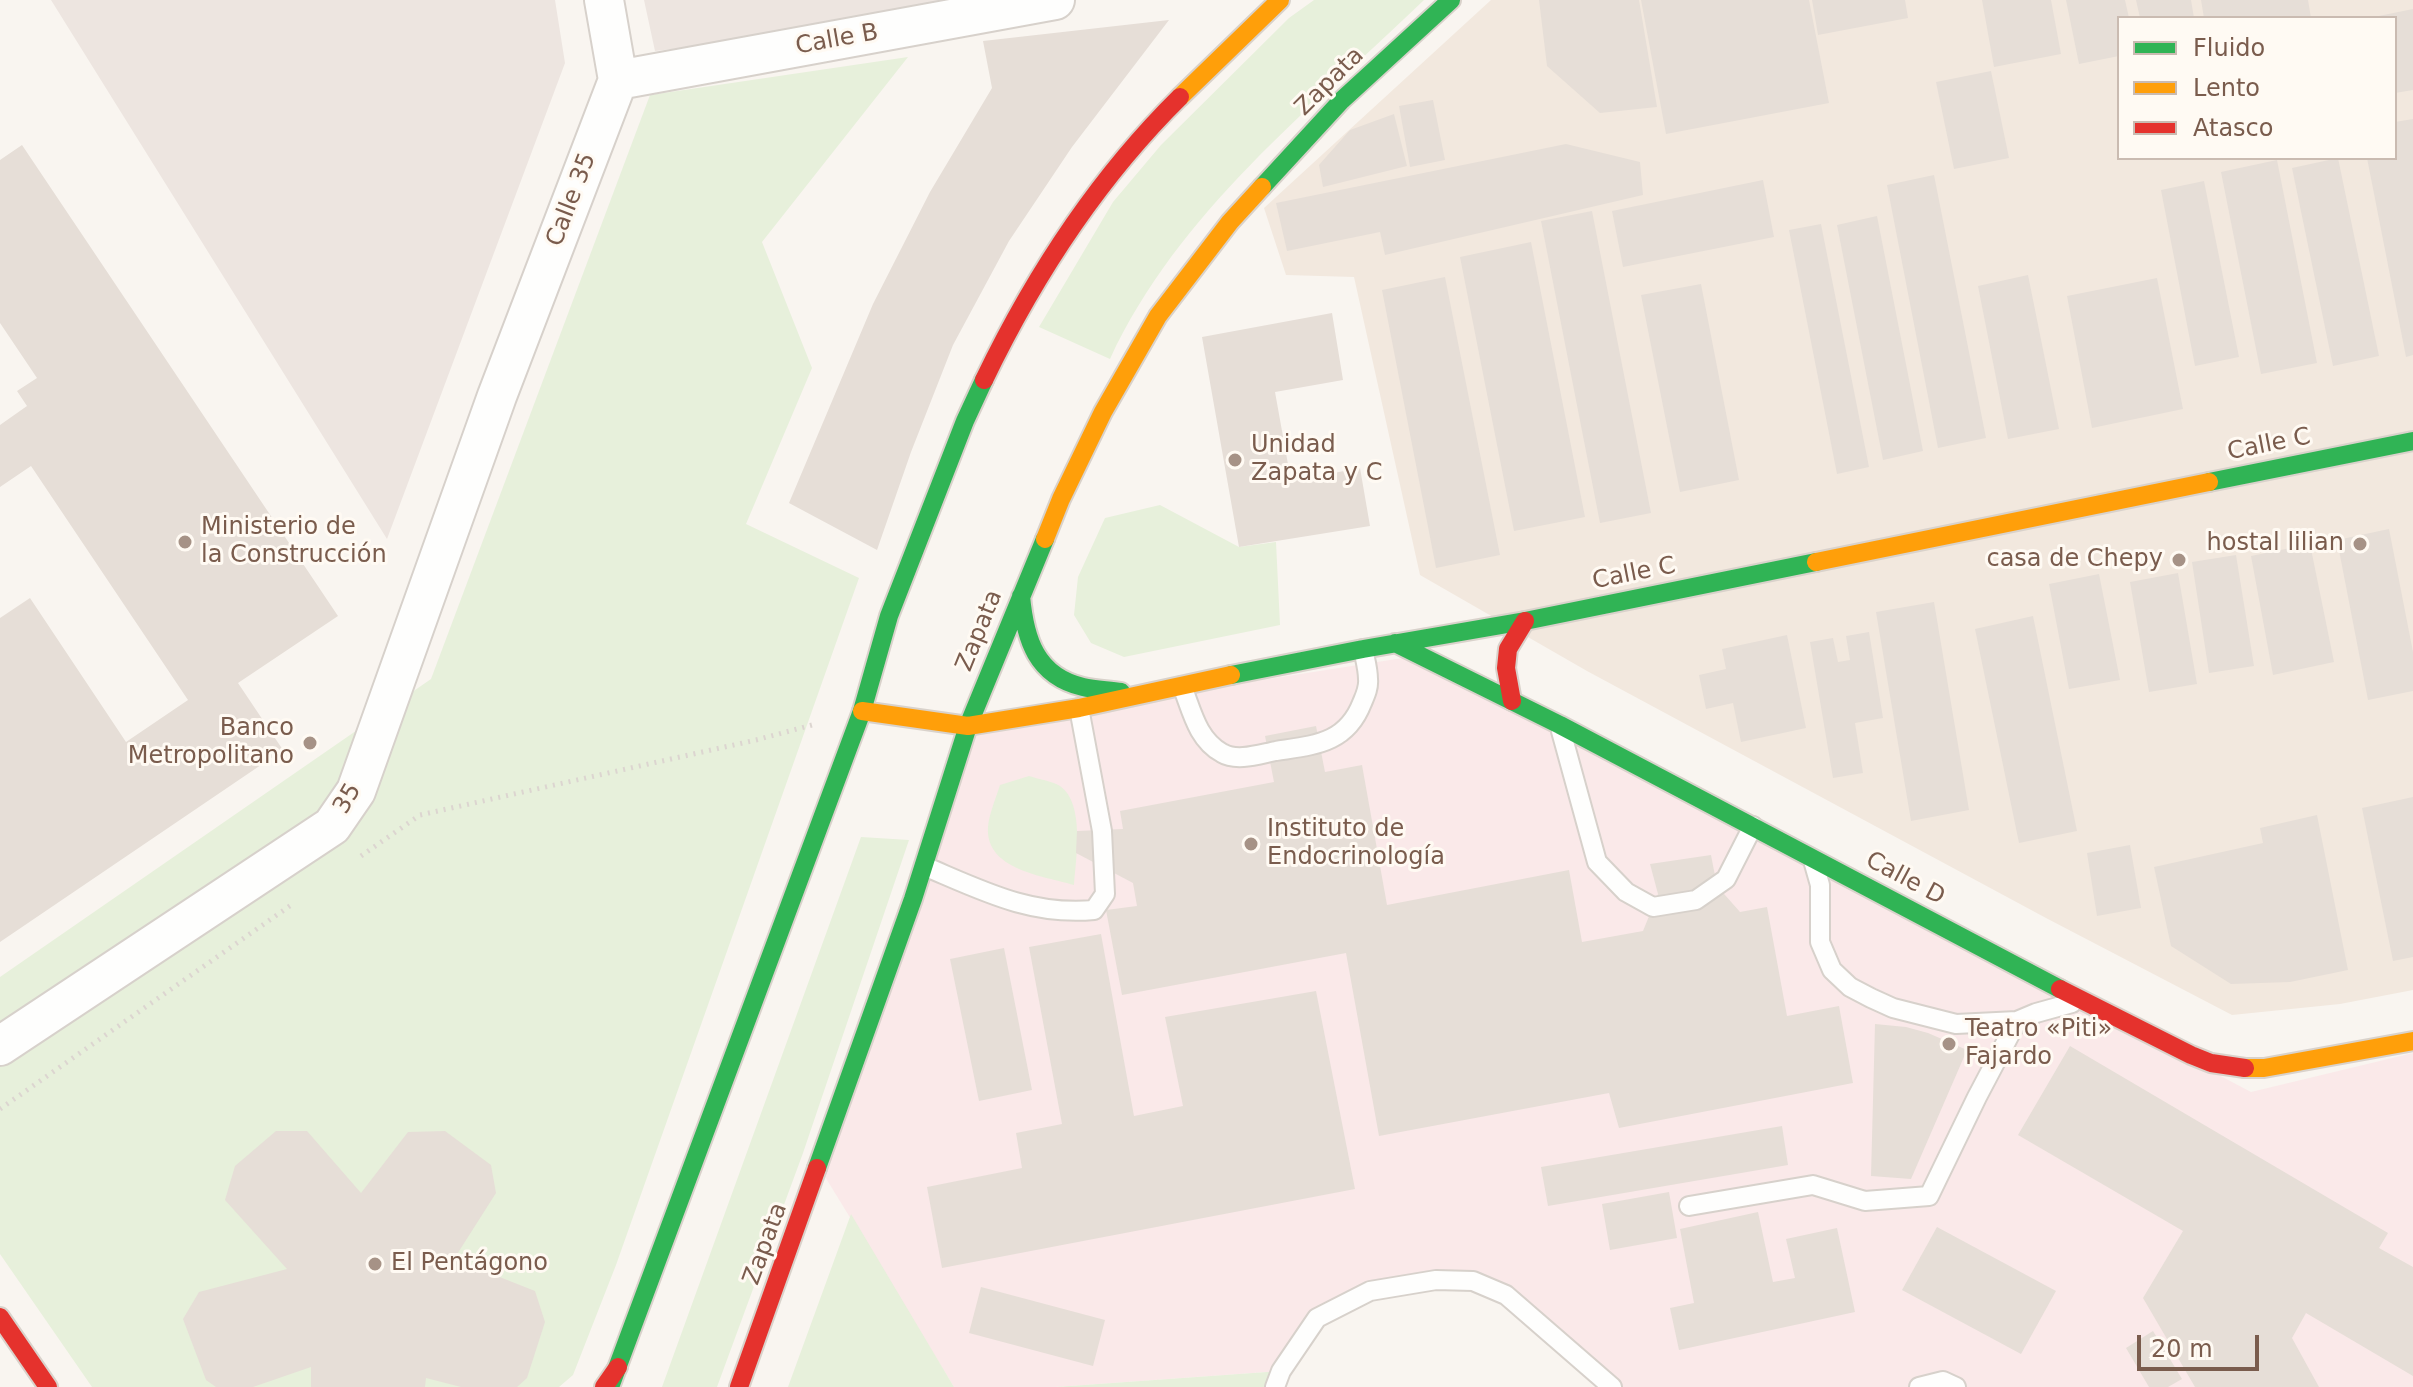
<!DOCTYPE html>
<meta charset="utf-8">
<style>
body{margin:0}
#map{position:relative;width:2413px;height:1387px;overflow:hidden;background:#f9f5f0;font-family:"DejaVu Sans",sans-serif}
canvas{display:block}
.legend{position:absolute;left:2117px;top:16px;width:280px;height:144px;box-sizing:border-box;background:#fffaf3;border:2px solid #cabbb1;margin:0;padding:10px 14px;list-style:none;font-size:24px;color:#7a5c4d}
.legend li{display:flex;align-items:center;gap:16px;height:40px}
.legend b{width:40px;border:2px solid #cabbb1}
.scale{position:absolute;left:2137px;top:1335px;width:122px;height:36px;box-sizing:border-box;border:4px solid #7a5c4d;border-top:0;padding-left:10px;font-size:24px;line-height:28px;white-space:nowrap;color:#7a5c4d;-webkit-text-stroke:6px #fffaf3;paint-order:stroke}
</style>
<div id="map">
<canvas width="2413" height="1387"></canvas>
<ul class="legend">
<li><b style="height:10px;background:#30b455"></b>Fluido</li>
<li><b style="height:10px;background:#ff9f0a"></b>Lento</li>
<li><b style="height:10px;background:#e5322d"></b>Atasco</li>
</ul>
<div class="scale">20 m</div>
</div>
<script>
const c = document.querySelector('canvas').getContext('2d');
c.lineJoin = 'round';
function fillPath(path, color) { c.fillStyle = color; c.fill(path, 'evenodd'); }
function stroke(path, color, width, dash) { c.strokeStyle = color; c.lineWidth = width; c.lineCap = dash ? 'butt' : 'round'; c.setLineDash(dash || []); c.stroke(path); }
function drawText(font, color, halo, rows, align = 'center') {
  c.font = font + ' "DejaVu Sans",sans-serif'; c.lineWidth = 6; c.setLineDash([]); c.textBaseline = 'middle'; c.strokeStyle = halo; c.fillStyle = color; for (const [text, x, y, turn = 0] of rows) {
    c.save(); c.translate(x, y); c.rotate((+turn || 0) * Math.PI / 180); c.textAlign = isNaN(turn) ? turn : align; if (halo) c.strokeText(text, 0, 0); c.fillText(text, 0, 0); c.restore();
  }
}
const residential = new Path2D(`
 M1491,0H2413V990L2340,1004L2232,1015L2046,918L1587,671L1420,575L1354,277L1286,275L1264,208ZM2119,18H2395V158H2119Z`);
const industrial = new Path2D(`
 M51,0H555L565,63L387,539Z
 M644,0H1055L996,12L655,51Z`);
const medical = new Path2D(`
 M1422,655L2251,1092L2413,1053V1387H1612L1506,1295L1473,1281L1370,1291L1317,1318L1281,1371L1056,1387H954L819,1167L968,726Z`);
const green = new Path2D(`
 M1314,0H1424C1310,110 1178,212 1110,359L1039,327L1113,202L1161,145L1289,18Z
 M908,57L762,242L812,368L746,524L859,578L616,1265L573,1375L559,1387H92L0,1254V977L431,679L650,95Z
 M1160,505L1239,547L1276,542L1280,625L1124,657L1091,643L1074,615L1078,577L1105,518Z
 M1029,776C1038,779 1052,781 1060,786C1085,803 1076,859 1074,885C1044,876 985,870 988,827C989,814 996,798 1000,785Z
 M861,837L909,840L803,1153L717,1387H662Z
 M851,1214L954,1387H788Z
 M1281,1371L1276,1387H1056Z`);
const building = new Path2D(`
 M1539,0H1639L1657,107L1600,113L1547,66Z
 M1641,0H1809L1829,103L1666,134Z
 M1812,0H1905L1908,18L1818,35Z
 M1982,0H2051L2061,54L1994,67Z
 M2066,0H2125L2129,18H2119V56L2079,64Z
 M2136,0H2191L2194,18H2140Z
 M2201,0H2308L2311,18H2204Z
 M2413,9V90L2395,93V18L2374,17Z
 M1169,20L1072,147L1009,241L953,345L911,452L877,550L789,503L873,304L930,192L992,88L983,41Z
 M1991,71L2009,158L1954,169L1936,82Z
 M1433,100L1445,160L1410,167L1399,106Z
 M1394,114L1407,166L1323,187L1319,165L1350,130Z
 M2413,119V355L2406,357L2367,158H2395V122Z
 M1566,144L1640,162L1643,195L1385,255L1380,232L1287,251L1276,203Z
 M22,145L338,616L238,683L283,750L0,942V618L30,598L126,742L188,700L31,466L0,487V425L27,406L17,391L37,378L0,323V160Z
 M2338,158L2379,356L2333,366L2292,168Z
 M2277,160L2317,363L2261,374L2221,172Z
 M1934,175L1986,438L1938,448L1887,185Z
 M1763,180L1774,237L1623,267L1612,211Z
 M2204,181L2239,357L2195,366L2161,190Z
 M1592,211L1651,513L1600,523L1541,221Z
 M1877,216L1923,451L1883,460L1837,225Z
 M1821,224L1869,467L1837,474L1789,230Z
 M1531,242L1585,517L1514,531L1460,257Z
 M2028,275L2059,429L2008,439L1978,286Z
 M1445,277L1500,555L1436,568L1382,290Z
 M2157,278L2183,409L2092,428L2067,296Z
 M1701,284L1739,480L1680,492L1641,295Z
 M1332,313L1343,380L1275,392L1291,481L1360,468L1370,526L1239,547L1202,337Z
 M2389,529L2413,652V691L2368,700L2337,540Z
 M2310,544L2334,662L2273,675L2251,556Z
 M2236,555L2254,666L2209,673L2192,562Z
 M2178,573L2197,684L2149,692L2130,582Z
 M2099,574L2120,680L2069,689L2049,584Z
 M1934,602L1969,810L1911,821L1876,612Z
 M2033,616L2077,831L2019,843L1975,629Z
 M1869,632L1883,718L1855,723L1863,773L1833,778L1810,642L1833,638L1838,662L1850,660L1846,636Z
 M1787,635L1806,728L1741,742L1733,703L1706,709L1699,675L1726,669L1722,649Z
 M1316,726L1325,772L1362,765L1387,905L1569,870L1582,942L1643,931L1658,894L1650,864L1711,855L1717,886L1740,912L1767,907L1787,1016L1839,1006L1853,1083L1619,1128L1609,1093L1379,1136L1346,953L1122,995L1106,910L1137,906L1133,883L1076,853L1077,831L1123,829L1120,811L1274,782L1265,736Z
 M2413,797V957L2393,961L2362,808Z
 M2317,815L2348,970L2290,982L2231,984L2171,946L2154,867L2263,843L2260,828Z
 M2130,845L2141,908L2097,916L2087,853Z
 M1101,934L1134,1116L1183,1106L1165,1017L1316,991L1355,1189L942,1268L927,1187L1022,1168L1016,1133L1062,1124L1029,947Z
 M1004,948L1032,1090L979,1101L950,959Z
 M1875,1024L1906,1027L1928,1033L1967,1050L1911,1179L1871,1176Z
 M2070,1046L2388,1233L2379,1248L2413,1267V1376L2306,1313L2292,1338L2319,1387H2195L2143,1298L2183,1231L2018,1135Z
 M1782,1126L1788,1165L1548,1206L1541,1167Z
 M276,1131H307L361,1193L408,1132L445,1131L491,1165L496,1193L454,1259L535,1291L545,1322L527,1378L517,1387H461L426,1378L425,1387H311V1367L253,1387H216L206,1380L183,1319L199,1292L287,1269L225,1200L235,1166Z
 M1669,1192L1677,1238L1610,1250L1602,1204Z
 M1758,1212L1773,1282L1795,1278L1786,1239L1837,1228L1855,1312L1679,1350L1670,1308L1694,1303L1680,1229Z
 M1937,1227L2056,1291L2021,1354L1902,1290Z
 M981,1287L1105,1320L1093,1366L969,1333Z
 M2153,1331L2182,1379L2168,1387H2149L2126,1348Z`);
const path = new Path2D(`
 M361,856L420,815L756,740L812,725
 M0,1109L294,903`);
const lane = new Path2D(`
 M1182,686C1192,711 1197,739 1222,753C1237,762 1260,754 1276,751C1314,745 1346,744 1362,703C1365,696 1369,688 1368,679C1368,669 1365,659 1363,649
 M1561,731L1597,862L1626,892L1653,907L1696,900L1726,879L1753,826
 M1814,864L1820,885V942L1832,970L1850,987L1871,998L1893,1008L1956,1024L2017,1021L2036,1013L2072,1003
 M924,866C981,890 1030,916 1094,910L1105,894L1102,831L1079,708
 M1689,1206L1813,1185L1865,1201L1929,1196L1977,1097L2017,1021
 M1275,1387L1281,1371L1317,1318L1370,1291L1436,1280L1473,1281L1506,1295L1612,1387
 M1919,1387L1943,1381L1956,1387`);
const street = new Path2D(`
 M618,80L1055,0
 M0,1046L332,826L356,791L497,396L618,80L604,0`);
const fast = new Path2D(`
 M1262,187L1342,100L1451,0
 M2209,482L2413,441
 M1021,596C1025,639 1036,676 1083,687C1095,690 1109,690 1121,692
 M1395,643L1560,725L2060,989
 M1231,675L1363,649L1525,621L1816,562
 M817,1168L913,899L968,726L1045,539
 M610,1387L862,711L889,616L965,421L984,380`);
const slow = new Path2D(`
 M1180,97L1280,0
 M1045,539L1061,499L1103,412L1158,316L1230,222L1262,187
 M1816,562L2209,482
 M862,711L968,726L1079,708L1231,675
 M2245,1068H2264L2413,1041`);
const jam = new Path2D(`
 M984,380C1034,276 1097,179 1180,97
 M1512,701L1506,668L1508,649L1525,621
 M2060,989L2191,1055L2211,1063L2245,1068
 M0,1317L48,1387
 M604,1387L618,1367
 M739,1387L817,1168`);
const markers = [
 [1235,460,8,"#a69286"],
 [185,542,8,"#a69286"],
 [2360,544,8,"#a69286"],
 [2179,560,8,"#a69286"],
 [310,743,8,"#a69286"],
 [1251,844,8,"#a69286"],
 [1949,1044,8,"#a69286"],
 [375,1264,8,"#a69286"]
];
const streetNames = [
 ["Calle B",837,40,-10],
 ["Zapata",1330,82,-45],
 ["Calle 35",572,200,-69],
 ["Calle C",2269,445,-11],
 ["Calle C",1634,574,-11],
 ["Zapata",980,631,-68],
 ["35",348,799,-60],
 ["Calle D",1905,879,28],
 ["Zapata",766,1244,-70]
];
const poiNames = [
 ["Unidad",1251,446],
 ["Zapata y C",1251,474],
 ["Ministerio de",201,528],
 ["la Construcción",201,556],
 ["hostal lilian",2344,544,"right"],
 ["casa de Chepy",2163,560,"right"],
 ["Banco",294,729,"right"],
 ["Metropolitano",294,757,"right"],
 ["Instituto de",1267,830],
 ["Endocrinología",1267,858],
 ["Teatro «Piti»",1965,1030],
 ["Fajardo",1965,1058],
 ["El Pentágono",391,1264]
];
fillPath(residential, '#f2e8de');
fillPath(industrial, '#ede5e0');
fillPath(medical, '#fae9e9');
fillPath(green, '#e7f0db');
fillPath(building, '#e6ded7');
stroke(lane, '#d7d1cb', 22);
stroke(street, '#d7d1cb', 42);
stroke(fast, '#d9d2cb', 22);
stroke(slow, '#d9d2cb', 22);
stroke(jam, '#d9d2cb', 22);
stroke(path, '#dcd5d0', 5, [2, 6]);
stroke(lane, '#fefefd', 18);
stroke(street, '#fefefd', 38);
stroke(fast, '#30b455', 18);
stroke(slow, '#ff9f0a', 18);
stroke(jam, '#e5322d', 18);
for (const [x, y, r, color] of markers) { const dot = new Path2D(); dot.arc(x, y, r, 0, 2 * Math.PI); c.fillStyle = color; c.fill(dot); stroke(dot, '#fffaf3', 3); }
drawText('24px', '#7a5c4d', '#fffaf3', streetNames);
drawText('24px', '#7a5c4d', '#fffaf3', poiNames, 'left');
</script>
